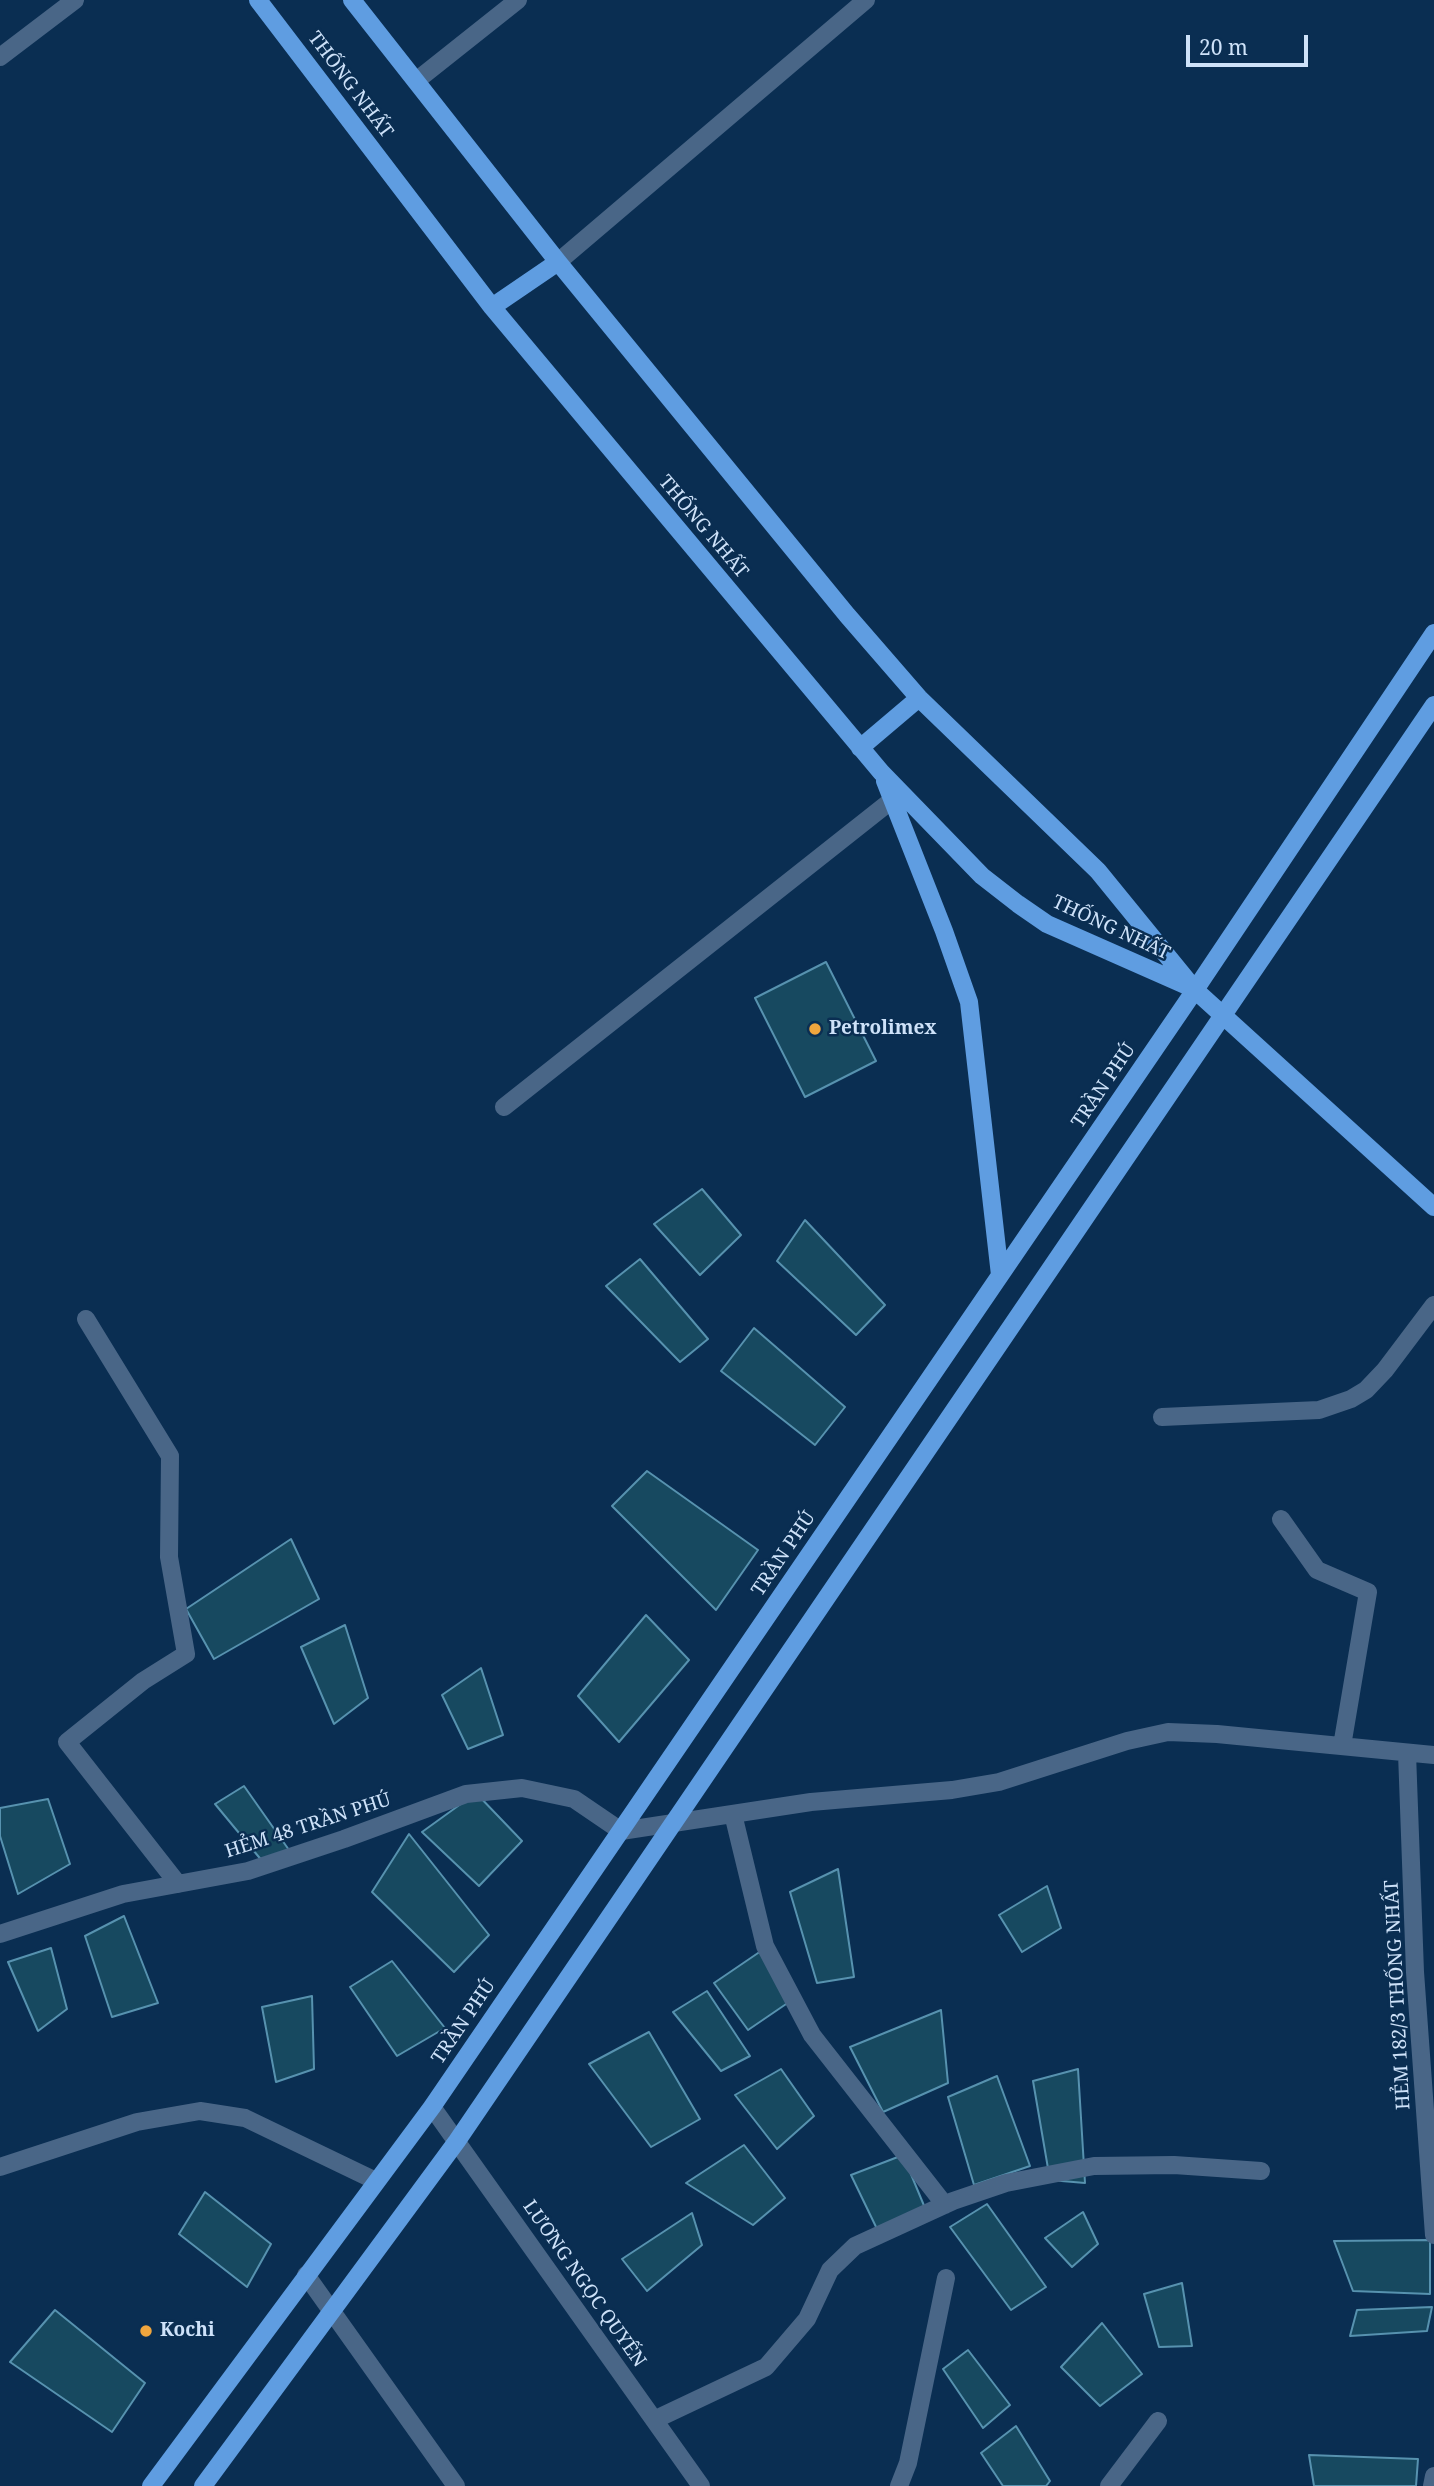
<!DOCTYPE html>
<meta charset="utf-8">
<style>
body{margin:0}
#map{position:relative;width:1434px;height:2486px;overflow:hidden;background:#0a2e52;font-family:"Noto Serif",serif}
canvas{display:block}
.scale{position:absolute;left:1186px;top:35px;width:122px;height:32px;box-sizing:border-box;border:4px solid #cee2f9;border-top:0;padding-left:9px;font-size:21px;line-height:24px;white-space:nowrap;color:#cee2f9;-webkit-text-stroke:5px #0a2e52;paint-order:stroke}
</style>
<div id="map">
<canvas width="1434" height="2486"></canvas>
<div class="scale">20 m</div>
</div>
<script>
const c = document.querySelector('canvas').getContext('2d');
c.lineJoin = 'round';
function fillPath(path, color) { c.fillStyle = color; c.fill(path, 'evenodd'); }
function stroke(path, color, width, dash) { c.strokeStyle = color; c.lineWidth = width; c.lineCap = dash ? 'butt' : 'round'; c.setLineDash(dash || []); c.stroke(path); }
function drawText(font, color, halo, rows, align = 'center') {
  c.font = font + ' "Noto Serif",serif'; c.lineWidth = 5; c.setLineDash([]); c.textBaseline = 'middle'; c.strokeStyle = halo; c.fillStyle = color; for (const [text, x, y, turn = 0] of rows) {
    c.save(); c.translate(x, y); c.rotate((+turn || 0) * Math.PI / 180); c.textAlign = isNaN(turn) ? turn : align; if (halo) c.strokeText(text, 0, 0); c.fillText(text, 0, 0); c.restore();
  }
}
const building = new Path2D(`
 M826,962L876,1061L805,1097L755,998Z
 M702,1189L741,1235L700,1275L654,1224Z
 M805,1220L885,1305L856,1335L777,1261Z
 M640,1259L708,1339L680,1362L606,1286Z
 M754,1328L845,1407L815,1445L721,1371Z
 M647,1471L758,1550L716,1610L612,1506Z
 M291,1539L319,1599L214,1659L186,1609Z
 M646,1615L689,1660L619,1742L578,1696Z
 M345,1625L368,1698L334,1724L301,1647Z
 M481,1668L503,1735L468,1749L442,1695Z
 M244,1786L289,1850L263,1862L215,1804Z
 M476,1793L522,1841L479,1886L422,1832Z
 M48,1799L70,1864L18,1894L0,1836V1808Z
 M409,1834L489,1935L454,1972L372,1892Z
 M838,1869L854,1977L817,1983L790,1892Z
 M1047,1886L1061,1928L1022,1952L999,1915Z
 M124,1916L158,2003L112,2017L85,1936Z
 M51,1948L67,2009L38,2031L8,1962Z
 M761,1951L792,2000L748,2030L714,1983Z
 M392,1961L445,2028L397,2056L350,1987Z
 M707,1991L750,2056L721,2071L673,2012Z
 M312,1996L314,2069L276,2082L262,2007Z
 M941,2010L948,2083L883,2112L850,2047Z
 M649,2032L700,2119L651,2147L589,2064Z
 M781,2069L814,2116L777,2149L735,2095Z
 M1078,2069L1085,2183L1050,2180L1033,2081Z
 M997,2076L1030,2166L974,2185L948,2097Z
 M744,2145L785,2198L753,2225L686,2183Z
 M903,2155L925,2208L878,2231L851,2175Z
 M205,2192L271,2244L247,2287L179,2234Z
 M987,2204L1046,2287L1011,2310L950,2227Z
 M1083,2212L1098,2244L1072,2267L1045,2238Z
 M692,2213L702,2245L647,2291L622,2259Z
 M1430,2240V2294L1353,2291L1334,2241Z
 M1182,2283L1192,2346L1159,2347L1144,2294Z
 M1432,2307L1427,2331L1350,2336L1357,2310Z
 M55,2310L145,2383L112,2432L10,2362Z
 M1102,2323L1142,2374L1100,2406L1061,2367Z
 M968,2350L1010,2405L983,2428L943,2369Z
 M1016,2426L1050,2481L1046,2486H1003L981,2453Z
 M1309,2455L1418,2459L1416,2486H1314Z`);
const minor = new Path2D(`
 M0,57L75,0
 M416,81L518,0
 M558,262L866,0
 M504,1107L892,800
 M86,1319L170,1456L169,1557L186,1654L143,1681L67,1742L178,1884
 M1162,1417L1319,1410L1351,1399L1366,1390L1385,1370L1434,1305
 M1281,1519L1317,1570L1368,1592L1342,1746
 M1407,1753L1415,1972L1434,2235
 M733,1814L765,1946L812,2035L945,2205
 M0,1934L123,1894L248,1871L344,1839L466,1794L522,1788L574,1799L621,1831L811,1802L952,1790L999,1782L1127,1741L1168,1732L1217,1734L1434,1755
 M432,2107L701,2486
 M0,2167L137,2122L200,2111L245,2118L376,2181
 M306,2275L456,2486
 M654,2420L766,2367L807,2319L830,2270L855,2246L953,2201L1006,2183L1094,2166L1174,2165L1261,2171
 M899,2486L908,2463L946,2278
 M1109,2486L1158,2421
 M1432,2486L1434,2476`);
const major = new Path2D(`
 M258,0L492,307L881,772L982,876L1018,904L1047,924L1192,988
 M352,0L558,262L847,615L919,698L1098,871L1195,990L1434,1207
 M492,307L558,262
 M860,748L919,698
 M885,781L944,931L969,1002L1000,1275
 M151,2486L432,2107L1195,990L1434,633
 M203,2486L457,2141L1434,705`);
const markers = [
 [815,1029,7,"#f0a63e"],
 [146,2331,7,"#f0a63e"]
];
const streetNames = [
 ["THỐNG NHẤT",350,85,53],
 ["THỐNG NHẤT",703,527,50],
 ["THỐNG NHẤT",1111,928,25],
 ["TRẦN PHÚ",1104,1086,-56],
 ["TRẦN PHÚ",784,1554,-56],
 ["HẺM 48 TRẦN PHÚ",308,1826,-18],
 ["HẺM 182/3 THỐNG NHẤT",1398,1995,-93],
 ["TRẦN PHÚ",464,2022,-56],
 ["LƯƠNG NGỌC QUYẾN",584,2284,55]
];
const poiNames = [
 ["Petrolimex",829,1029],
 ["Kochi",160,2331]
];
fillPath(building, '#174960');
stroke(building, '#5792af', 2);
stroke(minor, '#496687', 18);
stroke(major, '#5f9de1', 18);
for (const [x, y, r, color] of markers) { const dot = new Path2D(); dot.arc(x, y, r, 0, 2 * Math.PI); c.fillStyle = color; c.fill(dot); stroke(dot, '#0a2e52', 2.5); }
drawText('19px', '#cee2f9', '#0a2e52', streetNames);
drawText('bold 19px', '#cee2f9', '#0a2e52', poiNames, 'left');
</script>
